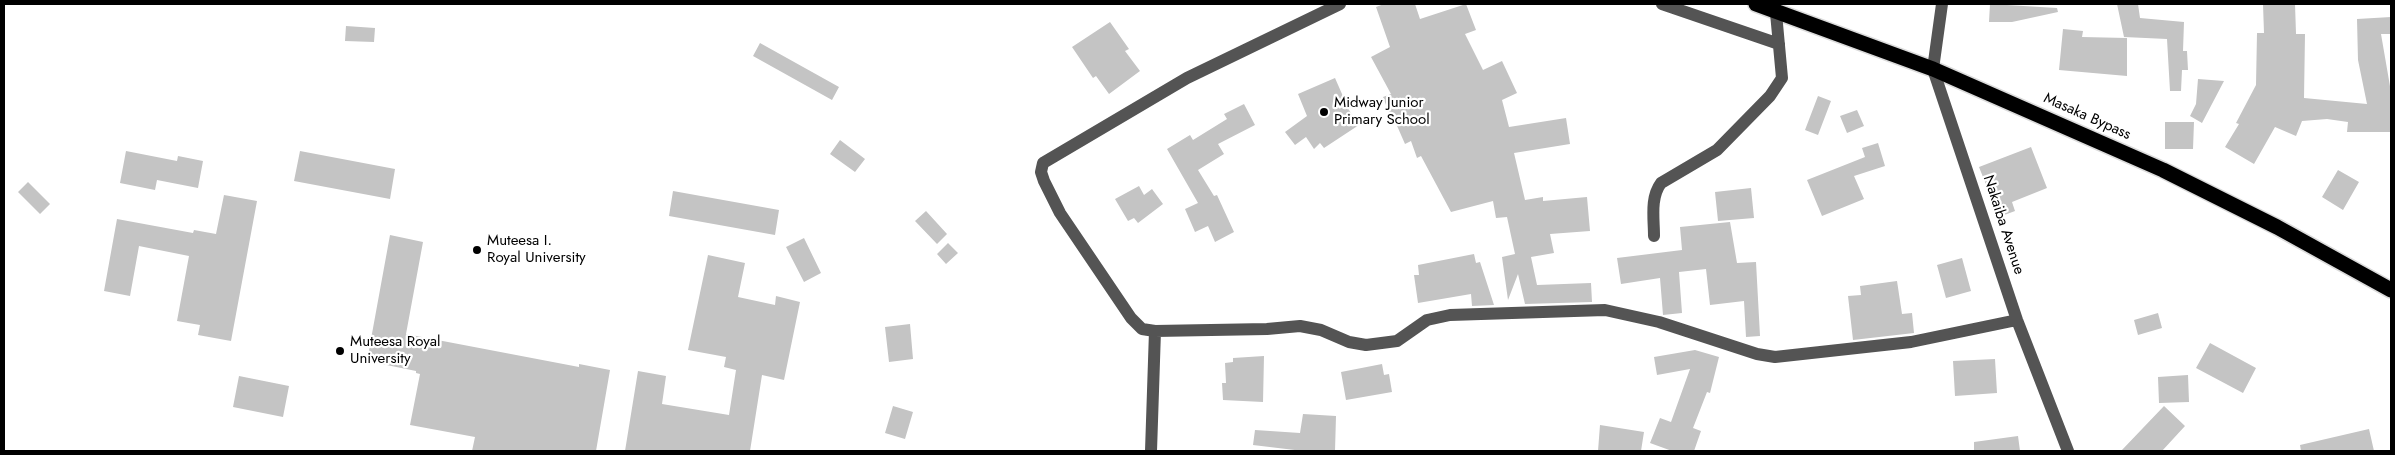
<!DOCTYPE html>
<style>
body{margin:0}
#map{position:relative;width:2395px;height:455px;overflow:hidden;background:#fff;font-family:Jost,sans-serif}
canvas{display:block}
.frame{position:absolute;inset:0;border:5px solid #000;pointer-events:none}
</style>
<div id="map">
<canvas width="2395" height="455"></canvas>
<div class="frame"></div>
</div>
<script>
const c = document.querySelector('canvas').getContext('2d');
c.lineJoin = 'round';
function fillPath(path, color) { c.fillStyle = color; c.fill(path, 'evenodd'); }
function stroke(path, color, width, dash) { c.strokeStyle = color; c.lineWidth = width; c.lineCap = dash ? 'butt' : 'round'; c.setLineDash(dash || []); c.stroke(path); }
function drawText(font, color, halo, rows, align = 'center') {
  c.font = font + ' Jost,sans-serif'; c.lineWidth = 4.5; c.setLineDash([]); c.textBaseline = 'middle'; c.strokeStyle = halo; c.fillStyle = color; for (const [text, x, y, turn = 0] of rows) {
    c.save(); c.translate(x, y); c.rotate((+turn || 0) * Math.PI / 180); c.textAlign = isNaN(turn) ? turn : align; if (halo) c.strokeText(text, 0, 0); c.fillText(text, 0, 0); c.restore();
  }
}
const building = new Path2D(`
 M1384,4H1415L1420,19L1466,4L1476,30L1465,34L1483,70L1502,61L1517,93L1502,100L1509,127L1566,118L1570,144L1514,153L1525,200L1543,197V201L1587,197L1590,231L1550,234L1554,253L1531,257L1537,285L1591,283L1592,302L1525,304L1518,274L1508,300L1502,257L1515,254L1507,217L1496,218L1493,201L1451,212L1421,156L1417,158L1411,141L1405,144L1391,112L1389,113L1383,97L1391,94L1371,57L1390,47L1376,7Z
 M1990,4L2057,8L2058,12L2012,22H1989Z
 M2117,4H2138L2140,18L2184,22L2183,51H2187L2188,70H2182L2181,91H2170L2167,39L2124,37Z
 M2263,4H2295L2296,34H2305L2304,98L2367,104L2358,60L2357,19L2391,17V34H2381L2391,92V132H2347L2348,122L2327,119L2302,121L2296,136L2275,127L2254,164L2225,147L2239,124L2236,123L2256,85L2257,33H2264Z
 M1110,22L1129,49L1125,51L1140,71L1109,94L1096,76L1093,78L1072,47Z
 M346,26L375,28L374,42L345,41Z
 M2063,29L2083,31L2082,37L2127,38V76L2059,70Z
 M760,43L839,87L832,100L753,56Z
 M1335,78L1349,110L1359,125L1324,148L1320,143L1314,149L1306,137L1295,145L1285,132L1307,116L1298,94Z
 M2198,79L2224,81L2202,123L2190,116L2196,104Z
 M1818,96L1831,101L1818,135L1805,130Z
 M1244,104L1255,125L1218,144L1224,154L1198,170L1214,196L1217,195L1234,232L1215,242L1208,226L1195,232L1185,209L1198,203L1167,149L1190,135L1193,140L1227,119L1224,114Z
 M1857,110L1864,126L1847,133L1840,116Z
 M2165,122H2194L2193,149H2165Z
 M840,140L865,159L855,172L830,154Z
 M1878,143L1885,166L1854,176L1864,199L1822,216L1807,180L1865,157L1862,148Z
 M2031,147L2047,188L2012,202L2015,211L1999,217L1979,167Z
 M126,151L177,161L178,156L203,161L198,188L157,180L155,190L120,183Z
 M300,151L395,169L390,199L294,181Z
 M2338,170L2359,182L2343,210L2322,197Z
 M28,182L50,204L40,214L18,192Z
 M1139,186L1144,195L1152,189L1163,204L1138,223L1134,218L1128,221L1115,199Z
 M1751,188L1754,218L1718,221L1715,192Z
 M673,191L779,210L775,235L669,216Z
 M224,195L257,201L231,341L198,335L200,325L177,321L189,256L139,246L130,296L104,291L117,219L193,233L194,230L216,234Z
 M926,211L947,234L937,244L915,221Z
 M1730,222L1737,263L1756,262L1760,336L1746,337L1744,301L1710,305L1706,269L1679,272L1682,313L1663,315L1660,278L1621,284L1617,258L1682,250L1680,227Z
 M390,235L423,242L406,334L579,367V364L610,370L596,451H472L475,437L410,425L420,374L416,373V371L367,361Z
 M804,238L821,273L804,282L786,247Z
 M948,243L958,253L946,264L937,254Z
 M1474,254L1476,263L1480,262L1494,305L1472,306L1471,294L1418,303L1414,275H1419L1418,265Z
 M708,255L745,263L738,297L775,305L776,296L800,302L784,380L762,375L750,451H625L638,371L666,376L662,404L729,415L736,370L724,367L726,357L688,350Z
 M1962,258L1971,291L1946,298L1937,265Z
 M1897,281L1902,314L1912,313L1914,333L1853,340L1848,296L1861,295L1860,286Z
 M2158,313L2162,328L2138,335L2134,320Z
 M910,324L913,359L889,362L885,327Z
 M2210,343L2256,368L2243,393L2196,368Z
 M1695,350L1719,357L1710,393L1707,392L1693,428L1701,431L1694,451H1672L1650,443L1660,418L1671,422L1690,369L1657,375L1654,357Z
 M1264,356L1263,402L1223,400L1222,383H1226L1225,363L1233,362V358Z
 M1995,359L1997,393L1955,396L1953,361Z
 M1382,364L1384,375L1389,374L1392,392L1346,400L1341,372Z
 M2188,375L2189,402L2159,403L2158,377Z
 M239,376L289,386L283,417L233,407Z
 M893,406L913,412L905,439L885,433Z
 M2164,406L2185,426L2162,451H2121Z
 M1303,414L1336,416L1335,451H1303L1253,445L1255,430L1300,433Z
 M1600,425L1644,432L1641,451H1598Z
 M2369,429L2374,451H2301L2300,445Z
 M2018,436L2020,451H1974V442Z`);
const minor = new Path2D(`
 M1340,4L1187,78L1043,163L1041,172L1044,181L1060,213L1131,318L1142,329L1155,331L1267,329L1300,326L1321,330L1349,342L1366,345L1397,341L1427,320L1450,315L1605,310L1659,322L1757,354L1775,357L1911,342L2017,320
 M1662,4L1779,44
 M1942,4L1933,69L2017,320L2068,451
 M1654,236C1654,218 1650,198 1661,183L1717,150L1770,96L1782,78L1776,13
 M1151,451L1155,331`);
const highway = new Path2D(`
 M1756,4L1933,69L2163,170L2277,227L2391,290`);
const markers = [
 [1324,112,5,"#000"],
 [477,250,5,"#000"],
 [340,351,5,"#000"]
];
const poiNames = [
 ["Midway Junior",1334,103],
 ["Primary School",1334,120],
 ["Muteesa I.",487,241],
 ["Royal University",487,258],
 ["Muteesa Royal",350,342],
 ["University",350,359]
];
const streetNames = [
 ["Masaka Bypass",2087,117,24],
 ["Nakaiba Avenue",2003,225,72]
];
fillPath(building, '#c4c4c4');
stroke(highway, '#dbdbdb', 18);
stroke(minor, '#545454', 12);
stroke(highway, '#000', 15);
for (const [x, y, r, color] of markers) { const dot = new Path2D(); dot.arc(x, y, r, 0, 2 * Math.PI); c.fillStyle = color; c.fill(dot); stroke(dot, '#fff', 2); }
drawText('15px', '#000', '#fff', poiNames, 'left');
drawText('15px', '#000', '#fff', streetNames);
</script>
